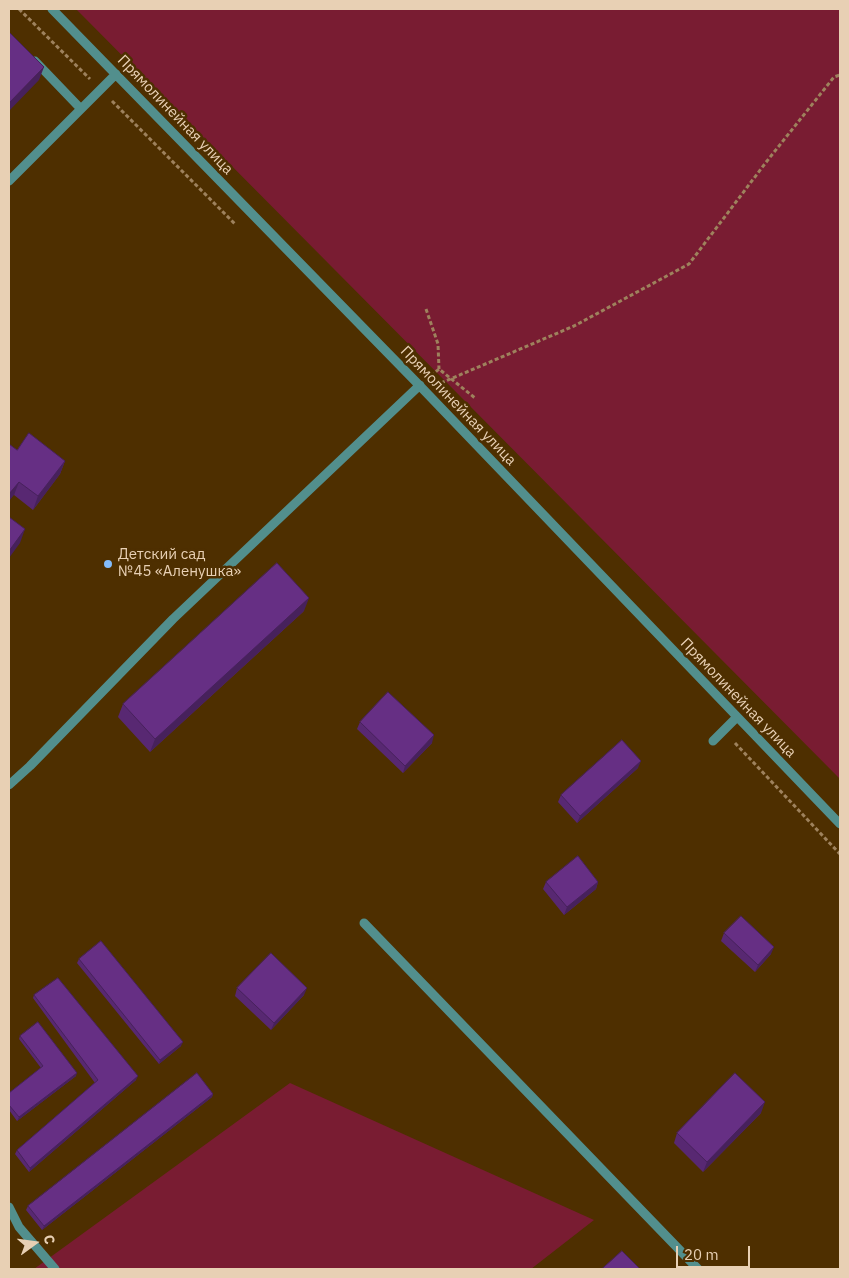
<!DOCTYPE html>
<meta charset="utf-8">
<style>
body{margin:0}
#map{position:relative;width:849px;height:1278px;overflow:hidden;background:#4e2f00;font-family:"IBM Plex Sans",sans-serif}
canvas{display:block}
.frame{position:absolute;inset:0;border:10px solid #e8d0b4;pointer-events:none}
.north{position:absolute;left:10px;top:1218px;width:50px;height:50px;-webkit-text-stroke:4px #4e2f00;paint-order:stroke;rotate:76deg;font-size:14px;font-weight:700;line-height:20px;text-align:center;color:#e8d0b4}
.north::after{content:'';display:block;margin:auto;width:18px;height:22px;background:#e8d0b4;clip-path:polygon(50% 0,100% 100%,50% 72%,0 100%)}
.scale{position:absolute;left:676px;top:1246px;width:74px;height:22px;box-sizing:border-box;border:2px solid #e8d0b4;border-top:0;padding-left:6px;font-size:15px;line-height:18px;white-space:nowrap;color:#e8d0b4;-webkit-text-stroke:4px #4e2f00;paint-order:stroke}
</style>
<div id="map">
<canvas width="849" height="1278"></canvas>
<div class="frame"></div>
<div class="north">С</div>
<div class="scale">20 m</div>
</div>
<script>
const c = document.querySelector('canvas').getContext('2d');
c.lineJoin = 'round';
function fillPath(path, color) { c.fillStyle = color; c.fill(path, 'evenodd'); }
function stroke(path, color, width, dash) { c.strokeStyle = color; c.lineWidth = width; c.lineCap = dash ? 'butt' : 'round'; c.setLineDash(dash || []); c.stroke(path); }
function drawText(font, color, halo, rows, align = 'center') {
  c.font = font + ' "IBM Plex Sans",sans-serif'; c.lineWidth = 5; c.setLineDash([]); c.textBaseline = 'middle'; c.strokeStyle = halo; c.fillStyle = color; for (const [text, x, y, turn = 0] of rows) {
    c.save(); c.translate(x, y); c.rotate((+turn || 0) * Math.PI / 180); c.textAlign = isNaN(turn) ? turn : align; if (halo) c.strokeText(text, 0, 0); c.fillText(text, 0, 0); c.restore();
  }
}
const green = new Path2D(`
 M76,9H840V779Z
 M290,1083L594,1220L531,1269H34Z`);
const path = new Path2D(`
 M19,9L90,79
 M112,101L236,225
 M426,309L438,344L439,369
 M431,376L439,369L475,398
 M441,383L574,326L689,264L767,161L834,77L840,75
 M735,743L840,854`);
const minor = new Path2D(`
 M52,9L420,386L840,824
 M35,61L81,109
 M9,181L116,74
 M713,741L737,717
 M9,785L30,766L173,619L420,385
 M364,923L698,1269
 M9,1207L19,1227L55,1269`);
const wall = new Path2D(`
 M17,450L65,461L60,474L33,510L14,495Z
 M304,611L150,752L118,717L123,704Z
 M360,722L432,743L403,773L357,729Z
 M638,768L577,823L558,802L561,795Z
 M546,882H598L596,889L564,915L543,889Z
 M724,933L771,954L755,972L721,941Z
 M79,959L181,1046L159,1064L77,963Z
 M237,988L304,995L271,1030L235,996Z
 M34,995L136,1080L29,1172L15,1154L17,1150L95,1083L33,998Z
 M20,1036L76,1076L17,1121L9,1110V1093L41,1068L19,1039Z
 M213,1094L212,1097L42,1230L26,1210L28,1206Z
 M761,1113L703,1172L674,1143L677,1133Z`);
const shadedWall = new Path2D(`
 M44,67L39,80L9,111V103Z
 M65,461L60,474L33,510L38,496Z
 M19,482L14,495L9,501V494Z
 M25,529L20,543L9,558V551Z
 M309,598L304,611L150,752L155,739Z
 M434,735L432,743L403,773L405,766Z
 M641,761L638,768L577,823L580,816Z
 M598,882L596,889L564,915L567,907Z
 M774,947L771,954L755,972L758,965Z
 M307,988L304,995L271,1030L274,1023Z
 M183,1042L181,1046L159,1064L160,1060Z
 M77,1073L76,1076L17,1121L19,1117Z
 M138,1076L136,1080L29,1172L30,1168Z
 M213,1094L212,1097L42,1230L44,1226Z
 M765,1102L761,1113L703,1172L707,1162Z`);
const building = new Path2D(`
 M9,32L44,67L9,103Z
 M29,433L65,461L38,496L19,482L9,494V444L17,450Z
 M9,517L25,529L9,551Z
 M277,563L309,598L155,739L123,704Z
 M388,692L434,735L405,766L360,722Z
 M622,740L641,761L580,816L561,795Z
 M578,856L598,882L567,907L546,882Z
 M741,916L774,947L758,965L724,933Z
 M101,941L183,1042L160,1060L79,959Z
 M271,953L307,988L274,1023L237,988Z
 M58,978L138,1076L30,1168L17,1150L98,1080L34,995Z
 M38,1022L77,1073L19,1117L9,1105V1093L43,1066L20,1036Z
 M197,1073L213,1094L44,1226L28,1206Z
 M735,1073L765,1102L707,1162L677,1133Z
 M622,1251L640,1269H602Z`);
const markers = [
 [108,564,5,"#83bcfb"]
];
const streetNames = [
 ["Прямолинейная улица",175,115,46],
 ["Прямолинейная улица",458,406,46],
 ["Прямолинейная улица",738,698,46]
];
const poiNames = [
 ["Детский сад",118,555],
 ["№45 «Аленушка»",118,572]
];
fillPath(green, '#791c32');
stroke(path, '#9e825d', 3, [4, 2.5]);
stroke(minor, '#528f8d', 9);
fillPath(wall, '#582872');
fillPath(shadedWall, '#47215c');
fillPath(building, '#662f84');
stroke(building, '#47215c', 1);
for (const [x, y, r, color] of markers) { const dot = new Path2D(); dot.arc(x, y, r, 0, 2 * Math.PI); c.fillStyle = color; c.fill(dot); stroke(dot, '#4e2f00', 2); }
drawText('15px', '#e8d0b4', '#4e2f00', streetNames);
drawText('15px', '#e8d0b4', '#4e2f00', poiNames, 'left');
</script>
